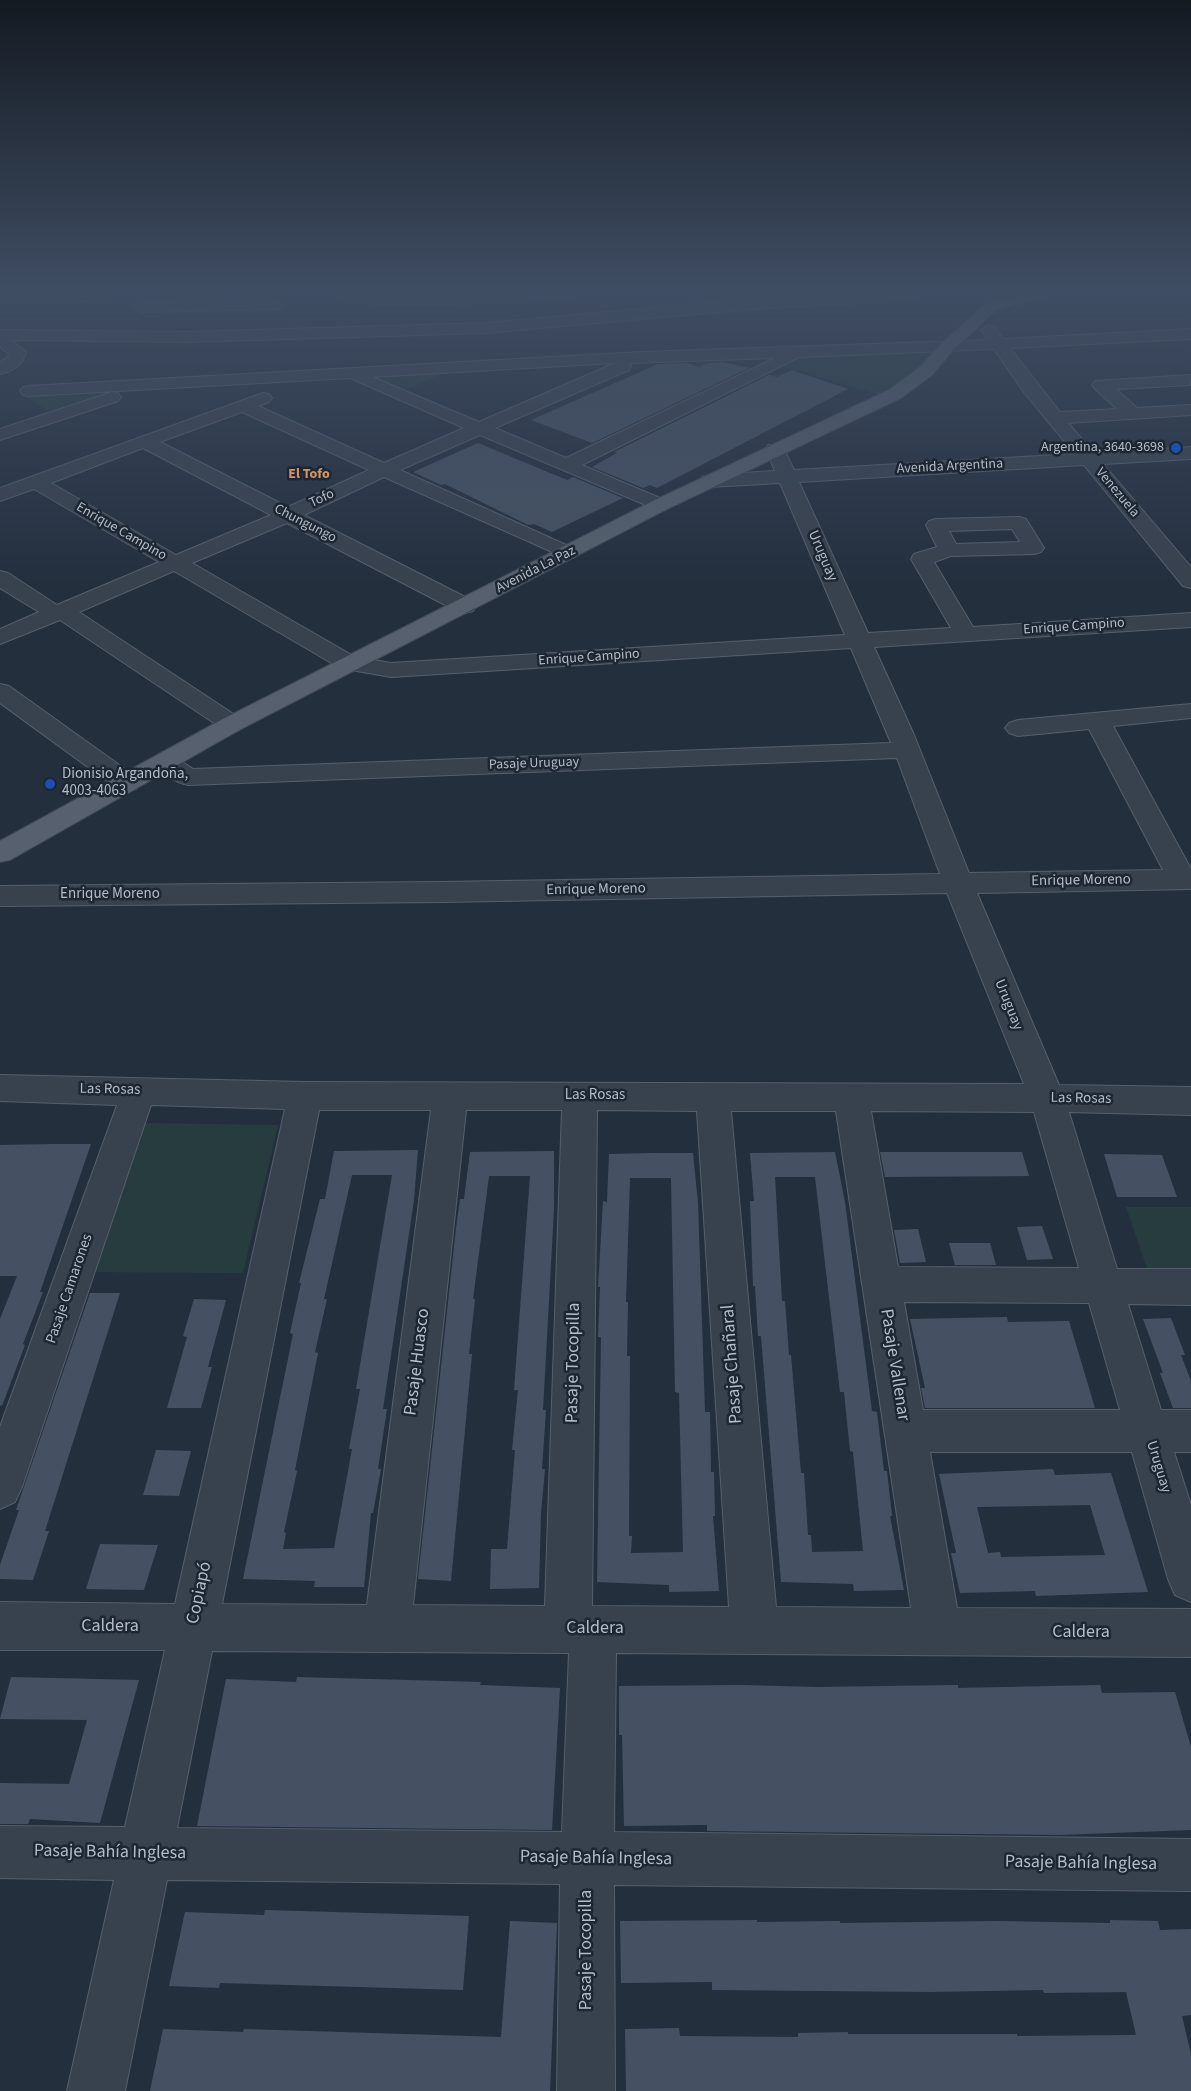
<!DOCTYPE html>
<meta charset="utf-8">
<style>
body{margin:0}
canvas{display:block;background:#242f3e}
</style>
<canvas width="1191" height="2091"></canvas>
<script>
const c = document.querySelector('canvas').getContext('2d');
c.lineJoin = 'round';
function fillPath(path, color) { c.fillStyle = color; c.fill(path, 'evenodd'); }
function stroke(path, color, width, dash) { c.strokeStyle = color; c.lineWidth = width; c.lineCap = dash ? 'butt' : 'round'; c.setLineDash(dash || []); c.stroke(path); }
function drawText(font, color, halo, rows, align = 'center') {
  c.font = font + ' "Source Sans 3",sans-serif'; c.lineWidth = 5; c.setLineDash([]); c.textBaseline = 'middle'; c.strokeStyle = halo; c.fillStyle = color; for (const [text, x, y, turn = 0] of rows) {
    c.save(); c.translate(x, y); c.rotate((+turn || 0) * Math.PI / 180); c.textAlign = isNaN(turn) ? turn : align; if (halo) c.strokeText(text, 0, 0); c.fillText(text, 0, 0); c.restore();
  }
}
const green = new Path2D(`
 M939,348L911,379L880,395L782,366L811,353Z
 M447,372L404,390L372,378L373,375Z
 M114,389L117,390L52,413L22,395Z
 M140,1123L278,1125L243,1273L90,1272Z
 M1126,1207H1191V1274H1149Z`);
const building = new Path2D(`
 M723,362L749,368L592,443L531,420L658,364L687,363L699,367L708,363Z
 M792,370L848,389L657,488L650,485L643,488L592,467L617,453L614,452L769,375L777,377Z
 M478,443L567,480L573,477L623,498L552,532L534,524L528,525L445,484L441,485L413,472Z
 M53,1144H91L40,1292H43L23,1344L25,1345L2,1406L0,1405V1319L17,1276H0V1145Z
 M418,1150L414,1200L383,1409H387L378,1469H381L373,1513H371L364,1587H314L315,1581L243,1579L293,1334L290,1333L301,1283H299L320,1199H325L334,1151ZM352,1175H392L356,1389H360L349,1449H352L334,1548L283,1549L286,1533L284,1532L297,1471L295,1470L318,1353L315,1352L327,1299H324Z
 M554,1151V1209L543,1410H546L542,1469H545L541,1513L539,1588L490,1589L491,1549H507L515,1450H512L518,1390H514L530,1176H489L473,1299H475L469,1354H472L451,1581L418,1579L456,1228L460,1199H464L470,1152Z
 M835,1152L845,1202L872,1411L877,1412L884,1471H887L892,1516H890L904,1590L854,1591L853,1584L781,1582L761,1336H758L755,1286H753L750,1201H754L750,1153ZM775,1177H815L840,1392H844L850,1451L853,1452L863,1551L812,1552L811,1535H808L804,1473H801L791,1355H789L785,1301H782Z
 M880,1152H1022L1029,1176L885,1177Z
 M654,1153H693L698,1203L705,1412H710L711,1472H714L715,1516H713L719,1591L669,1592V1585L597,1582L601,1337H598L600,1287H598L603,1201L607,1202L609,1154ZM630,1178H671L675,1392L679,1393L683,1552L631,1553L632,1536H629L630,1356H627L628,1302H626Z
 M1104,1154L1162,1155L1177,1197H1117Z
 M1042,1226L1053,1259L1027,1260L1017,1227Z
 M918,1229L926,1262L900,1263L894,1230Z
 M949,1243H990L996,1265H955Z
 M90,1293H120L45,1531H49L33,1580L0,1579V1565L19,1510H16Z
 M194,1299L226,1300L208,1367H212L201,1408H167L187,1337L183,1336Z
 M1007,1317L1008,1322L1069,1321L1095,1408H925L921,1388H925L910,1319Z
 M1171,1318L1185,1355H1181L1191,1381V1408H1173L1160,1373H1163L1143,1319Z
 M156,1450L191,1451L179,1496L143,1495Z
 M1053,1469L1055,1475L1111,1473L1148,1592L1036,1596L1035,1591L960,1593L951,1553H956L939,1474ZM1090,1505L1105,1555L1001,1557L1000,1552L988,1553L977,1507Z
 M100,1544L158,1545L144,1590L86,1589Z
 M11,1677L139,1680L100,1823L30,1819L28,1824H0V1783L69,1784L87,1720L0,1719Z
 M297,1677L481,1682L480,1685L560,1688L552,1830L197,1826L226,1679L296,1682Z
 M741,1685L816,1687L958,1685V1688L1100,1685L1102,1693L1175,1692L1191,1747V1830L1059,1835L707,1831V1825L624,1826L622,1735H619V1686Z
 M265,1910L469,1916L463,1990L220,1983L219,1988L169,1986L185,1912L264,1915Z
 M757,1920V1922L840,1921V1923L998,1921L1110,1923V1920L1158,1921L1160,1930L1191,1929V2015L1182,2016L1191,2054V2091H626L625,2029L679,2028L680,2036L798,2037V2033L848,2032V2034H1017V2036L1136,2035L1126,1992L1044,1993L1043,1990L930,1992L712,1990V1982L621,1983L620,1921Z
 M510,1921L557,1923L550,2091H150L163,2029L243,2032L244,2029L501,2037Z`);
const minor = new Path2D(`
 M333,289H347L350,294L446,296L562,289H617L610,293C523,301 436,308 348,302L338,299Z
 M909,289H951L944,293L856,303L752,309L486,333L186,342L11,340L26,352C23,365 13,371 0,374V362L8,357L9,354L0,347V330L186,332L486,323L752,299L856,295Z
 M100,293L105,294L107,297L105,300L0,303V295Z
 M275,301L280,303L283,306L280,309L142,312L134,307L142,302Z
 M989,325L995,327L1003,339L1191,329V339L1010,348L1060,412L1117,409L1095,389L1092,385L1095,381L1191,375L1190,385L1116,389L1137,408L1191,405V415L1068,423L1094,453L1191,447V459L1103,464L1191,567V588L1183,586L1084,465L799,482L868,633L951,628L911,559L914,554L937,547L926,525L929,521L936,519L1019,517L1026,519L1044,548L1041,552L1034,554L951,556L934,562L973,627L1191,613V627L874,647L914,735L969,873L1163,870L1089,729L1018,736L1009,733L1005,728L1009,723L1018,720L1191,704V718L1113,726L1191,869V889L977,893L1059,1085L1191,1087V1115L1069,1112L1117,1269H1191V1305L1128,1304L1161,1410H1191V1452H1174L1191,1505V1602L1175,1595L1168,1579L1132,1452H930L957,1608L1191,1609V1657L616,1653L614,1832L1191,1839V1891L614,1885L615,2091H557L560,1884L167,1880L125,2091H67L114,1880L0,1878V1826L125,1827L165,1650H0V1602L175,1604L285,1109L151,1105L22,1487L15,1502L0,1509V1427L117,1105L0,1101V1075L305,1082L1024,1084L947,893L442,902L0,906V886L442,882L940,874L897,758L188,785C175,782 160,774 153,763L157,757C172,754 181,761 193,769L891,743L851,648L391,677L340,668L174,571L79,612L241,719L245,724L241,729L232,732L223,729L60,620L0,644V629L39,612L0,588V571L8,573L57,605L159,562L34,489L0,501V488L263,393L269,394L272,398L269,402L258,406L384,463L464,428L350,378L29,396L23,395L20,391L23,387L29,386L642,352L988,340L981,330ZM994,349L1023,391L1075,454L794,470L782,445H768L766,449L775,471L709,475L702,477L699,481L702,485L709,487L780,483L845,635L391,663L355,657L192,563L287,523L457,611L465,613L473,611L476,606L473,601L304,515L384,477L568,559L575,557L579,553L575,549L400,470L480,435L660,511L667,509L670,505L667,501L582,465L799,357ZM775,358L566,458L495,428L629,370L631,366L629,363ZM615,363L479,422L372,377ZM242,412L369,470L288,507L160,442ZM143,448L271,515L176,555L51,483ZM1012,529L1020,542L956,544L949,531ZM319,1110H431L367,1605L222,1604ZM466,1110H562L545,1606L413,1605ZM597,1110L697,1111L729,1607L592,1606ZM731,1111H836L911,1608L776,1607ZM871,1111L1034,1112L1079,1268L898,1267ZM904,1302L1089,1303L1120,1410H923ZM212,1651L569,1653L562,1832L177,1828Z
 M112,392L118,393L121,397L118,401L0,440V429Z
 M0,684L9,686L136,777L140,783L136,789L127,791L118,789L0,703Z`);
const major = new Path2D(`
 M1045,289H1071L1069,292L1015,304L996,310L953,350L932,375L901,398L667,509L241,729L10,860L0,862V841L223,719L653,501L889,390L920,367L941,344L986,304Z`);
const markers = [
 [1176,448,6,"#1a4fb4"],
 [50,784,6,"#1a4fb4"]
];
const farPoinames = [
 ["Argentina, 3640-3698",1164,448]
];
const farStreetnames = [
 ["Avenida Argentina",950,467,-3],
 ["Venezuela",1117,493,50],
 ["Tofo",322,499,-25],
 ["Chungungo",305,524,27],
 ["Enrique Campino",121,532,30],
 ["Avenida La Paz",536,570,-27],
 ["Enrique Campino",1074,627,-4],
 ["Enrique Campino",589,658,-4],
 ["Pasaje Uruguay",534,764,-2]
];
const farNeighbourhoodnames = [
 ["El Tofo",309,475]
];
const streetNames = [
 ["Uruguay",822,556,67],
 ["Enrique Moreno",1081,881,-1],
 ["Enrique Moreno",596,890,-1],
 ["Enrique Moreno",110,895],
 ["Uruguay",1008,1005,68],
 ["Las Rosas",110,1090,1],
 ["Las Rosas",595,1096],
 ["Las Rosas",1081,1099,1],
 ["Pasaje Camarones",70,1289,-71],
 ["Uruguay",1158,1467,73]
];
const poiNames = [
 ["Dionisio Argandoña,",62,775],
 ["4003-4063",62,792]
];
const nearStreetnames = [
 ["Pasaje Huasco",418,1362,-83],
 ["Pasaje Tocopilla",574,1363,-89],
 ["Pasaje Chañaral",733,1364,-94],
 ["Pasaje Vallenar",894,1365,81],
 ["Copiapó",200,1593,-78],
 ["Caldera",110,1627],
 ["Caldera",595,1629],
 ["Caldera",1081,1633],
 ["Pasaje Bahía Inglesa",110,1853,1],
 ["Pasaje Bahía Inglesa",596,1859,1],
 ["Pasaje Bahía Inglesa",1081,1864,1],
 ["Pasaje Tocopilla",587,1950,-90]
];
fillPath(green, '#263c3f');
fillPath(building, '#455162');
stroke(minor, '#565f6c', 2);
stroke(major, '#414a57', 2);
fillPath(minor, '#38414e');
fillPath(major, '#56606e');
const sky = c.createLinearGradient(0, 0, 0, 581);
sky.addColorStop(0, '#141a22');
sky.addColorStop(0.5, '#3f4d63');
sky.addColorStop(1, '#3f4d6300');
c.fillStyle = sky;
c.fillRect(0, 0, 1191, 581);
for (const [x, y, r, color] of markers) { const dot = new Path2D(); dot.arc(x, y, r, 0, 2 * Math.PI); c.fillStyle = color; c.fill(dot); stroke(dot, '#1d2633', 2); }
drawText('14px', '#b4bcc9', '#1d2633', farPoinames, 'right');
drawText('14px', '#b4bcc9', '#1d2633', farStreetnames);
drawText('bold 14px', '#d59563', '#1d2633', farNeighbourhoodnames);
drawText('15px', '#b4bcc9', '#1d2633', streetNames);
drawText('15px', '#b4bcc9', '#1d2633', poiNames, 'left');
drawText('18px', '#b4bcc9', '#1d2633', nearStreetnames);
</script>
